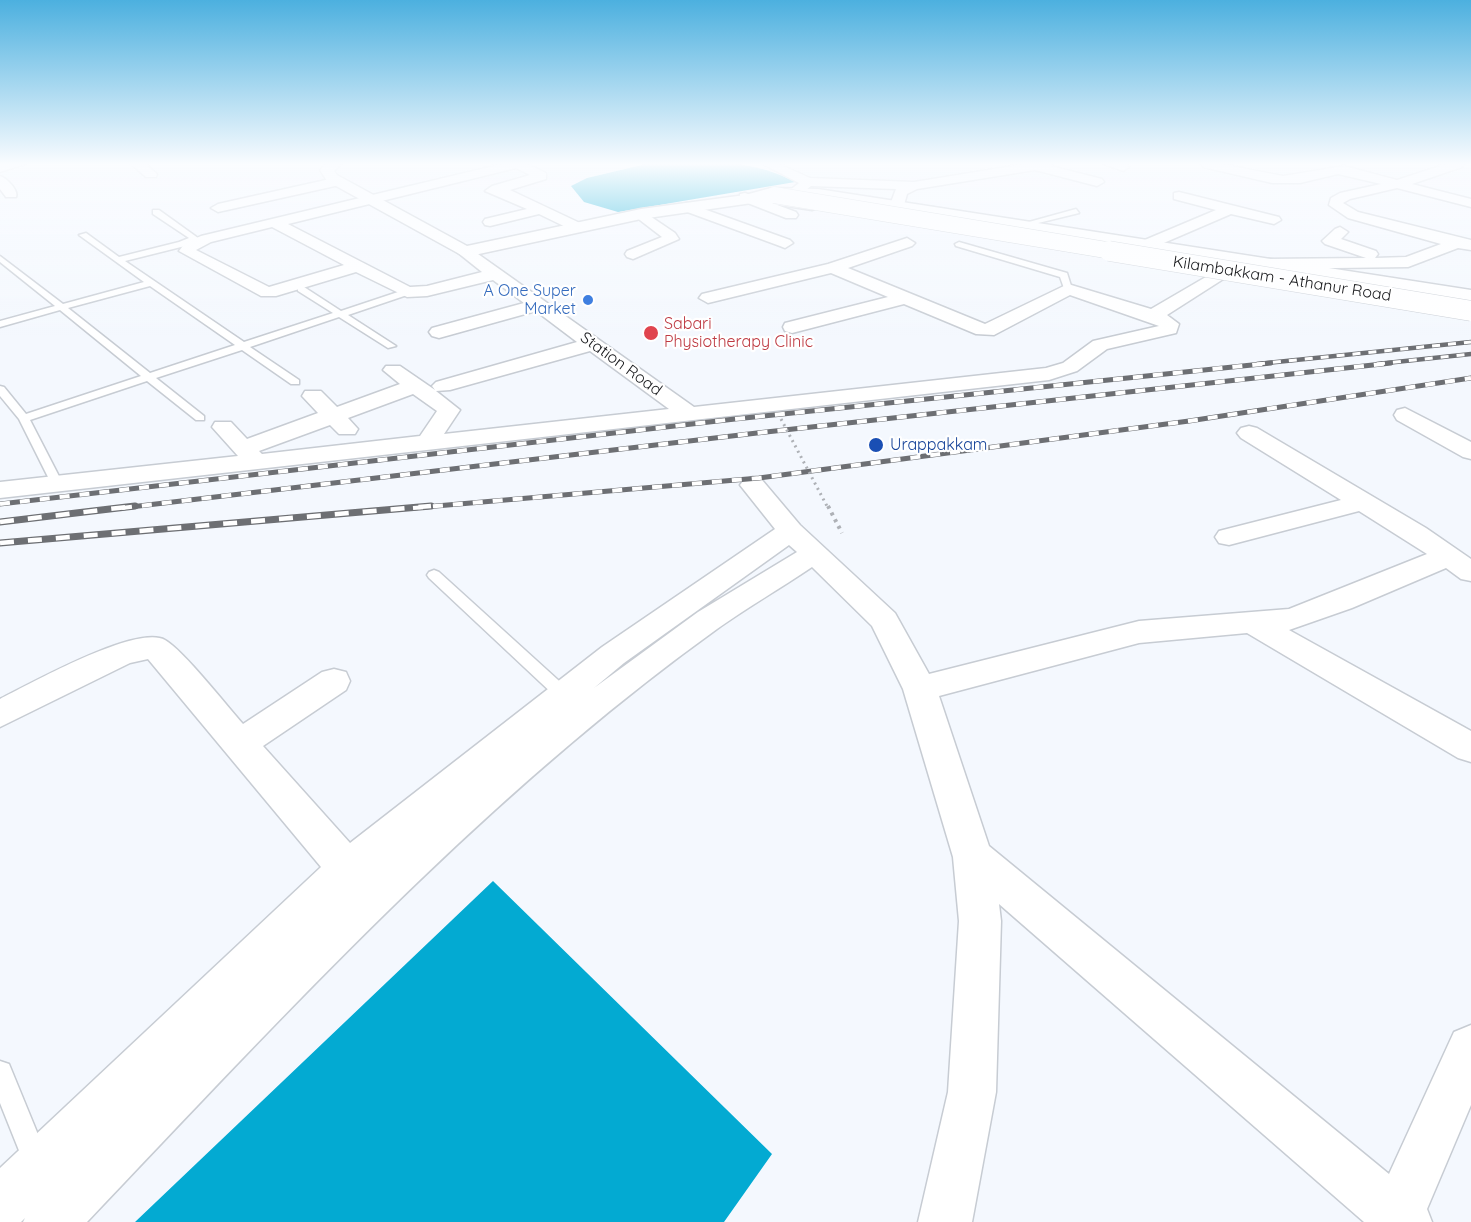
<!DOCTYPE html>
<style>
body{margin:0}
canvas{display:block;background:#f4f8fe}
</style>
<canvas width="1471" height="1222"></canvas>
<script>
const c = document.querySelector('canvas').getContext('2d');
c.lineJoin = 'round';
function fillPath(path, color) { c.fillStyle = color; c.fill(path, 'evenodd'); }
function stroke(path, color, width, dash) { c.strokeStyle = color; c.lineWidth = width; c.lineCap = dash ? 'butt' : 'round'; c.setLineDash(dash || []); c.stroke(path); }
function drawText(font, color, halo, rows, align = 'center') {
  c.font = font + ' Quicksand,sans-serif'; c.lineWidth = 4.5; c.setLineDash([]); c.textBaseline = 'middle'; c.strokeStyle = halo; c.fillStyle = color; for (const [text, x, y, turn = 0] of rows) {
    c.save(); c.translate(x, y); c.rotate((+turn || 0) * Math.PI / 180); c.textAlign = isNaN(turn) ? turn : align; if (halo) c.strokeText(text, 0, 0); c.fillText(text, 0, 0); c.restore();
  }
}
const water = new Path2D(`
 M646,164C699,164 747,156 795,182L618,212L584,202L571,186L587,178Z
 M493,881L772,1154L724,1222H135Z`);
const service = new Path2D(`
 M1076,209L1079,213L1022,227L1018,225Z
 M153,210H159L198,238L185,246L125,261L244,342L333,313L298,291V287H304L341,311L407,289L410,290V294L348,315L396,346L388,348L339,317L250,347L299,380V384H291L242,350L156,378L204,416V420H196L147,381L30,420L63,484L61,487H53L19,419L0,396V386L4,387L26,414L141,376L60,310L0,327V321L55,306L0,262V256L63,304L144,282L79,235L86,233L119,257L179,242L189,238L153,214ZM150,286L235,345L150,373L68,308Z
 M959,242L1067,273L1072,289L1065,291L1060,277L956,246L955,244Z
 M434,570L439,572L568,689L570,693L568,697H556L429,578L427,575L429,572Z
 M0,1061L9,1064L48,1159L44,1168L35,1172L26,1168L0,1103Z`);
const minor = new Path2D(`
 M0,164H25L0,172Z
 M131,164H145L157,174L156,177H146Z
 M502,164H527L546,173V179L510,190L582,224L584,227L582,230H572L539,214L490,226L485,225L483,222L485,219L527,209L485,191L492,186L530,175L516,168L288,224L410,287L427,286L482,272L457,252L459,249H471L694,407L1046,368L1063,363L1093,341L1159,326L1070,295L994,335L976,334L904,304L792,333L785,331L783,327L785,323L888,297L831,273L708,303L699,298L702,294L828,264L907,238L915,243L912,246L848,268L985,324L1068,284L1151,309L1223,267L1263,259L1366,258L1325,244L1322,241L1335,229L1340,227L1348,232L1341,239L1376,251L1378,254L1375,258L1406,257L1441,244L1348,218L1329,205L1331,198L1340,193L1381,184L1338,174L1300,183H1272L1203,167L1201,164H1221L1283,176L1344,166L1397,180L1446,164H1464L1462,167L1412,184L1471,199V207L1397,188L1350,199L1343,203L1358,212L1471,240V250L1458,248L1408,267L1263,269L1228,276L1167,315L1179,324L1176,333L1107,349L1077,371L1049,380L0,498V482L238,456L212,427L215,422H231L247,439L318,413L302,396L305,391H321L337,407L400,384L383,370L386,366H400L435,390L432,386L436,382L577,342L536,311L439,338L432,336L429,332L432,328L524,303L493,280L427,296L407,297L356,272L276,296H261L179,251L185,243L201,236ZM272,227L344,265L269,287L196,250L211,242ZM590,351L669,409L444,434L460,410L436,391L450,390ZM413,394L437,411L420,436L262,454L259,451L330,425L339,434H355L358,429L348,418Z
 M763,164H779L810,178L914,182L1025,164H1052L1051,166L1102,179L1104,182L1097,186L1035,170L917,189L907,194L904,205L897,209L890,205L896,189L811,186L801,194H791L789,191L799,183Z
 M1104,164H1125L1129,167L1123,171Z
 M0,176C7,178 19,191 16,197H6L0,189Z
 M339,177L346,181L344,184L218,212L211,208L218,204Z
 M1179,192L1279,217L1281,220L1274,224L1231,214L1152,248H1140L1138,245L1140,242L1216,210L1174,199V193Z
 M745,193L796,212L798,215L796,218H786L740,200V194Z
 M687,203L790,240L793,243L785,248L780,246L682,210V204Z
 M641,210L675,233L679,239L633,259L627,257L625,254L627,251L662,237L636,217L634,214L636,211Z
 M1405,408L1471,442V459L1463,457L1397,420L1394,415L1397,410Z
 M1249,426L1257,428L1426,528L1471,559V581L1461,579L1446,568L1352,608L1289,630L1471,731V762L1458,758L1247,633L1139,643L939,696L989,846L1389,1174L1454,1032L1471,1025V1105L1427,1209L1432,1222H1364L999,904L1001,921L996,1092L972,1222H918L948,1092L959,921L953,857L903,689L872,626L812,567C781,588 748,607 717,629C483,797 285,1014 87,1222H23L25,1218L21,1222H0V1168L321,867L148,659L130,663L0,727V699C30,684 137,624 165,640C183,650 226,705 243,724L322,672L334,669L346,672L350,681L346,690L263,746L350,843L602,647L775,529L740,485L744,480L753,477L762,480L800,525L895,613L929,674L1139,621L1289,609L1427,554L1359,511L1229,545L1219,543L1215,537L1219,531L1341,500L1241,438L1237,433L1241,428ZM789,545L797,552L698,612L594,688L624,663Z`);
const tertiary = new Path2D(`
 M326,164H341L334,171L337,175L467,246L641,209L745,195L771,188L818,189L1471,290V302L818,197H788L817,202L820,205L817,208L812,210L759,202L641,219L465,257L327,181L320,170Z`);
const railFar2 = new Path2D(`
 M1257,364L1471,342
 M1377,364L1471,354`);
const railFar1 = new Path2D(`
 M0,504L735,419L1271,363
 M122,508L757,433L1391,363
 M413,508L759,478L1189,421L1471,378`);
const rail = new Path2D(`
 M0,522L135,506
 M0,543L431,506`);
const pathBridgeFar1 = new Path2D(`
 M781,419L828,508`);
const pathBridge = new Path2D(`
 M828,506L842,533`);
const tertiaryBridgeFar1 = new Path2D(`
 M774,195L1118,252`);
const tertiaryBridge = new Path2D(`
 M1109,251L1471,311`);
const markers = [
 [588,300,6,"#3f7fe0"],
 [651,333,8,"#e0444e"],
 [876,445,8,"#1a4fb4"]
];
const farStreetnames = [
 ["Kilambakkam - Athanur Road",1282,279,9],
 ["Station Road",621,364,36]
];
const farShopnames = [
 ["A One Super",576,291],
 ["Market",576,309]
];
const farHealthnames = [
 ["Sabari",664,324],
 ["Physiotherapy Clinic",664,342]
];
const farTransitnames = [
 ["Urappakkam",890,445]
];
fillPath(water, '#03aad2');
stroke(service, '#c7ccd3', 3);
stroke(minor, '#c7ccd3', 3);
stroke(tertiary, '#c7ccd3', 3);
fillPath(service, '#fff');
fillPath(minor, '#fff');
fillPath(tertiary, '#fff');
stroke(railFar2, '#6d6f73', 4.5);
stroke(railFar1, '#6d6f73', 5);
stroke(rail, '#6d6f73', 7);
stroke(railFar2, '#fff', 3, [8]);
stroke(railFar1, '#fff', 4, [10]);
stroke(rail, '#fff', 4.5, [14]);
stroke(tertiaryBridgeFar1, '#c7ccd3', 17, []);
stroke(tertiaryBridge, '#c7ccd3', 21, []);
stroke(pathBridgeFar1, '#aeb1b6', 3, [2, 4]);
stroke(pathBridge, '#aeb1b6', 4, [3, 4.5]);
stroke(tertiaryBridgeFar1, '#fff', 16);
stroke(tertiaryBridge, '#fff', 20);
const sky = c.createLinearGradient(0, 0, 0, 335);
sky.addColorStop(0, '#4cb0df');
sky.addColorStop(0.49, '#fafcff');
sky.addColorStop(1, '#fafcff00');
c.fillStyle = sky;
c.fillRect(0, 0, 1471, 335);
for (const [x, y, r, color] of markers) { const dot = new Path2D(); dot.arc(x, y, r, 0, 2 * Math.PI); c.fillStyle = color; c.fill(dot); stroke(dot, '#fff', 2); }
drawText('16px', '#16171a', '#fff', farStreetnames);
drawText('16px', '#366cbe', '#fff', farShopnames, 'right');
drawText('16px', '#be3a42', '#fff', farHealthnames, 'left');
drawText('16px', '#164399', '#fff', farTransitnames, 'left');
</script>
